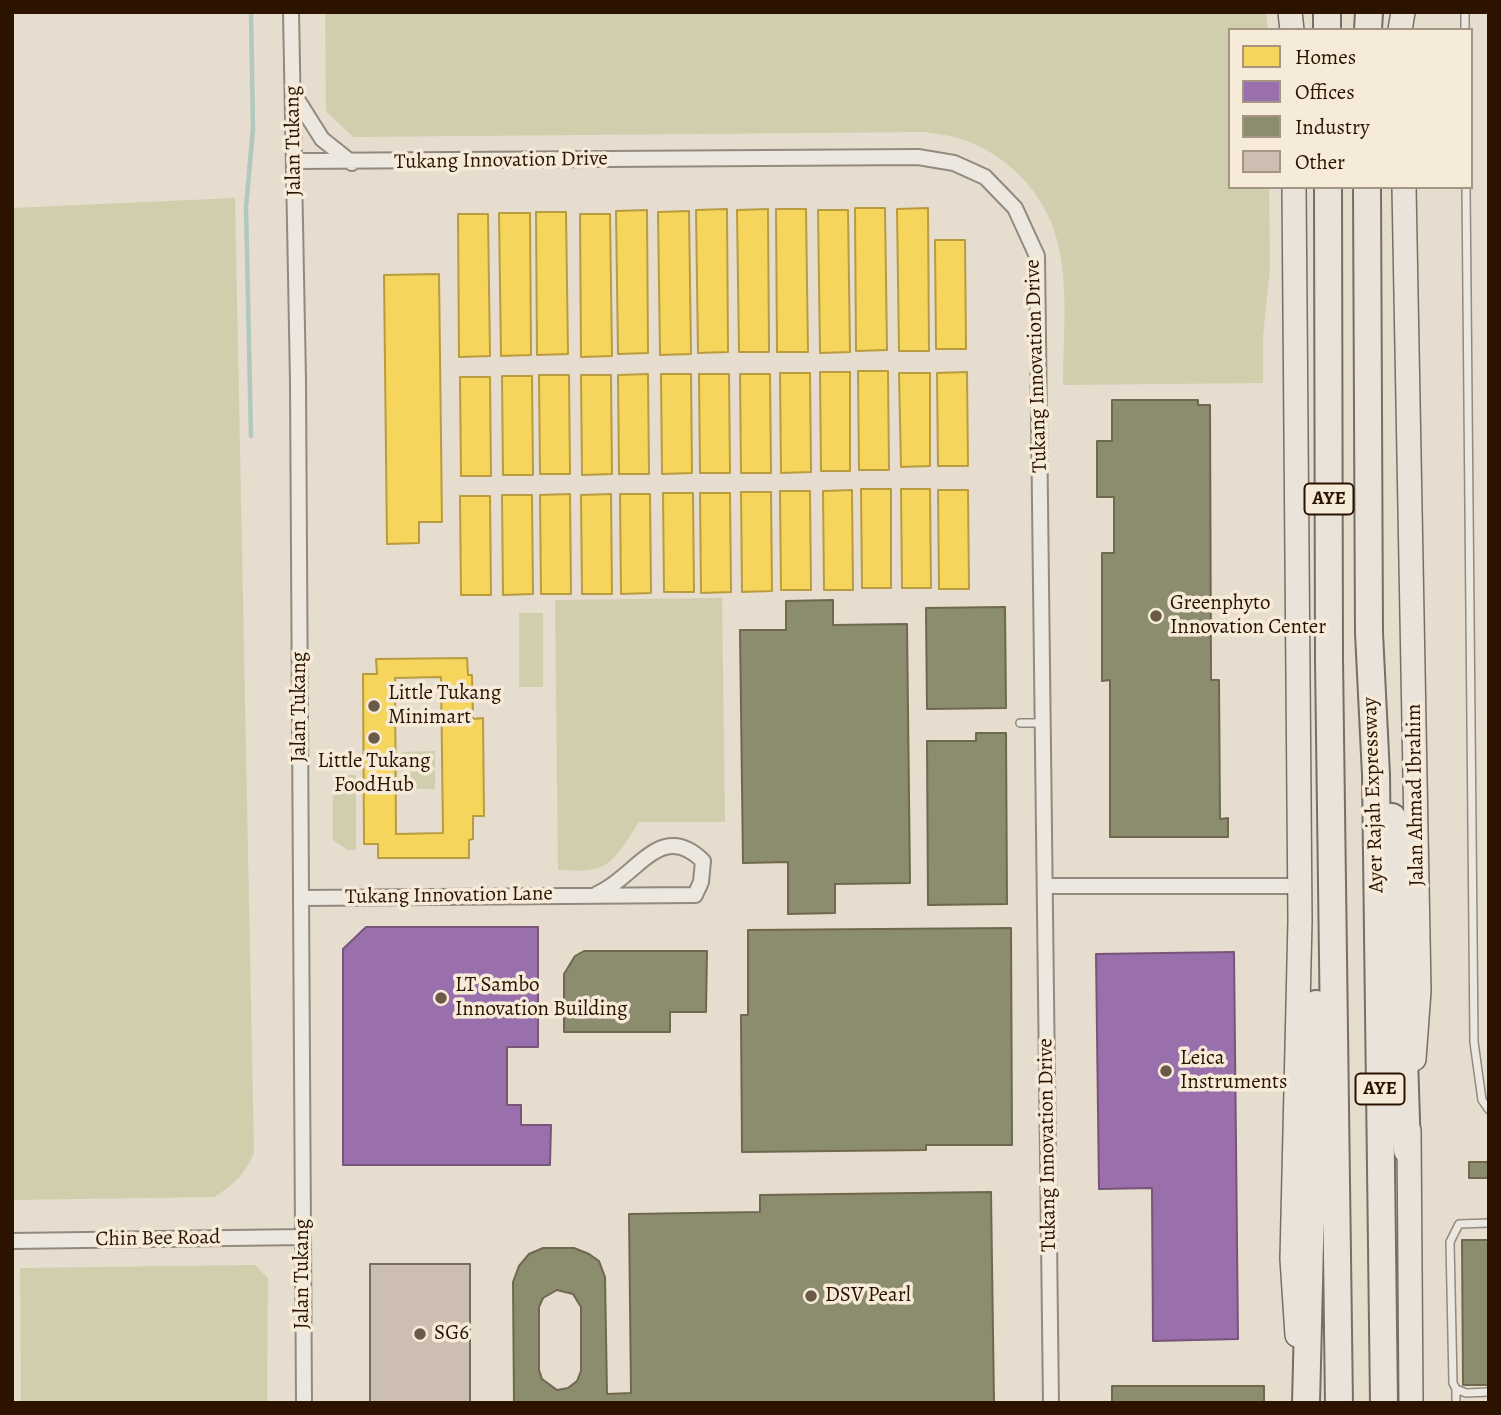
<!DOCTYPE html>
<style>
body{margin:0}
#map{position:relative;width:1501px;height:1415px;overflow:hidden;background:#e6ddce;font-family:Alegreya,serif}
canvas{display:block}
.frame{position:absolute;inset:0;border:14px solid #2b1300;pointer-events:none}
.legend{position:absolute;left:1228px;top:28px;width:245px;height:161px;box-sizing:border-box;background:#f6ebd9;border:2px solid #a59582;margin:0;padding:9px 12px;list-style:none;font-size:21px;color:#2b1300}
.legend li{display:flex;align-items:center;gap:14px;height:35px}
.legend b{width:35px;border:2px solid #a59582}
</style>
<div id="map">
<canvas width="1501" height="1415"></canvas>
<div class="frame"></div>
<ul class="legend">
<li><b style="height:19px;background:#f6d55c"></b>Homes</li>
<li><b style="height:19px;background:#9970ab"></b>Offices</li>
<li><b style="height:19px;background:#8c8c6e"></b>Industry</li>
<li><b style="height:19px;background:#cdbeb2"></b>Other</li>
</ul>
</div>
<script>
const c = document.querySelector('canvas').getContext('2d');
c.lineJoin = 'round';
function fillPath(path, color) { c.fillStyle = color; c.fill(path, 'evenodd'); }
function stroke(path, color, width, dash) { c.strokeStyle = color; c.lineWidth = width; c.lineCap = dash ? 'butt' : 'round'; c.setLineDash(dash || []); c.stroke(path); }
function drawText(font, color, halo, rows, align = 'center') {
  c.font = font + ' Alegreya,serif'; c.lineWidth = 7; c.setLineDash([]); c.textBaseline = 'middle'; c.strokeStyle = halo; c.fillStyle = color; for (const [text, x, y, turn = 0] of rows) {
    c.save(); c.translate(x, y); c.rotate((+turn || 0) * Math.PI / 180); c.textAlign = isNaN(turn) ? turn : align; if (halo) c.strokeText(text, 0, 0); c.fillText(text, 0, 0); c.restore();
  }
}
const green = new Path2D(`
 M325,12H1266L1268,30H1230V187H1269L1270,269L1263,336V383L1063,385C1063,339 1069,284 1057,240C1045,193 1007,154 961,139C950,135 936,134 924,132L353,137L326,111Z
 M235,198L254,1153C245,1174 234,1185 214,1197L12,1200V208Z
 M722,598L725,822H639C629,837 616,863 598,868C586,872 571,870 558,870L555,600Z
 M519,613H543V687H519Z
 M435,751V768L402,769V752Z
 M435,771V789H403L402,772Z
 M333,775H356V850H348L333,840Z
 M255,1265L268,1278L267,1403H21L20,1268Z`);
const homes = new Path2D(`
 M855,208H885L887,350L856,351Z
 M928,208L929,351H899L897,209Z
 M727,209L728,352L698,353L696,210Z
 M768,209L769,352H739L737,210Z
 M776,209H806L808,352H777Z
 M647,210L648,353L618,354L616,211Z
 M818,210H848L850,352L820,353Z
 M689,211L691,354L660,355L658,212Z
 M536,212H566L568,354L537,355Z
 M499,213H530L531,355L501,356Z
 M458,214H488L490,356L459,357Z
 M580,214H610L612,356L581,357Z
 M935,240H965L966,349H936Z
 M439,274L442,522H419V543L387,544L384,275Z
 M858,371H888L889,470H859Z
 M820,372H850V471H821Z
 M967,372L968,466H938L937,373Z
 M780,373H810L811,472L781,473Z
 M899,373H930V466L901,467Z
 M648,374L649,474H619L618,375Z
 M661,374H691L692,473L662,474Z
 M699,374H729L730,473H700Z
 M740,374H770L771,473H741Z
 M539,375H569L570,474H540Z
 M581,375H611L612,474L582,475Z
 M502,376H532L533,475H503Z
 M460,377H490L491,476H461Z
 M861,489H891V588H862Z
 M901,489H930L931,588H902Z
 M852,490L853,590H824L823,491Z
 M938,490H968L969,589H939Z
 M780,491H810L811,590H781Z
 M741,492H771L772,591L742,592Z
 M663,493H693L694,592H664Z
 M700,493H730L731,592L701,593Z
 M570,494L571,594H541L540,495Z
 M611,494L612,594H582L581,495Z
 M620,494H650L651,593L621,594Z
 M502,495H532L533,594L503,595Z
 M460,496H490L491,595H461Z
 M467,658L468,675H472L473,719L483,718L484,816H473V839L469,840V858H378V844H364L363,674H377L376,659ZM441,677L443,833L396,834L395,678Z`);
const offices = new Path2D(`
 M366,927H538V1047H507V1105H521V1125H551L550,1165H343V949Z
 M1234,952L1238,1339L1153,1341L1152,1188L1099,1189L1096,954Z`);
const industry = new Path2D(`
 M1112,400H1198V405H1210L1211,680H1219L1220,819L1228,818V837H1110V680L1102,681V553H1114V497H1097V441H1112Z
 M833,600V625L907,624L910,883L835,884V913L788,914V862L743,863L740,630H786V601Z
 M1005,607L1006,708L927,709L926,608Z
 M976,733H1006L1007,904L928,905L927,741H976Z
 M1011,928L1012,1145H926V1150L742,1152L741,1015H748V930Z
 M584,951H707L706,1012H670V1032H564V974L575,956Z
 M1469,1162H1489V1178H1469Z
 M991,1192L994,1403H514L513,1282L519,1266L529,1254L543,1248H574L589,1254L599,1261L605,1277L607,1394L631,1393L629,1214L760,1212V1195ZM557,1290L573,1294L581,1307V1371L577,1381L568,1388L557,1390L542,1379L539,1370V1307L543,1298Z
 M1462,1240H1489V1385H1463Z
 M1112,1386H1264V1403H1112Z`);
const stream = new Path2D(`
 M251,12L253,129L246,207L251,436`);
const building = new Path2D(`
 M370,1264H470V1403H370Z`);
const service = new Path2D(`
 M1465,12V30
 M1466,187L1474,1042L1482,1100L1489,1110
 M1020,723H1042
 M1489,1223L1459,1224L1450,1242L1453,1383L1456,1389L1466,1393L1489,1392
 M1456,1389V1403`);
const minor = new Path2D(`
 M291,12L298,381L304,1403
 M295,96L322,139L352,163
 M295,161L918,157L954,163L985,177L1015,208L1037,256L1051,1403
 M1045,886H1299
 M302,898L695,895L701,882L703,861C669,827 647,858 620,879C613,885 605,890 597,894
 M12,1241L303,1237`);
const primary = new Path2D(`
 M1290,12L1292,30
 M1400,30L1403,12
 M1294,187L1300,921L1292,1259L1297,1335
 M1404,187L1419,991L1414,1059
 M1409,1131L1411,1403`);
const motorway = new Path2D(`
 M1327,12V30
 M1368,30L1369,12
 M1328,187L1329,660L1339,1403
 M1367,187L1369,633L1376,775L1384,1403
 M1392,817L1399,905L1407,1150
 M1306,1403L1316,1004`);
const markers = [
 [1156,616,7,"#6c5a48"],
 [374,706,7,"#6c5a48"],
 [374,738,7,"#6c5a48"],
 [441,998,7,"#6c5a48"],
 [1166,1071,7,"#6c5a48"],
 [811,1296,7,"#6c5a48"],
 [420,1334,7,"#6c5a48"]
];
const shields = [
 [1329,499,49],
 [1380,1089,49]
];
const shieldNames = [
 ["AYE",1329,499],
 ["AYE",1380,1089]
];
const streetNames = [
 ["Jalan Tukang",294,141,-91],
 ["Tukang Innovation Drive",501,161,-1],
 ["Tukang Innovation Drive",1037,366,-92],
 ["Jalan Tukang",300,707,-90],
 ["Ayer Rajah Expressway",1374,795,-92],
 ["Jalan Ahmad Ibrahim",1416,795,-91],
 ["Tukang Innovation Lane",449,896,-1],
 ["Tukang Innovation Drive",1048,1145,-91],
 ["Chin Bee Road",158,1239,-1],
 ["Jalan Tukang",303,1274,-90]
];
const poiNames = [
 ["Greenphyto",1170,604],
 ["Innovation Center",1170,628],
 ["Little Tukang",388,694],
 ["Minimart",388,718],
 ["Little Tukang",374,762,"center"],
 ["FoodHub",374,786,"center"],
 ["LT Sambo",455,986],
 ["Innovation Building",455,1010],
 ["Leica",1180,1059],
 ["Instruments",1180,1083],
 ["DSV Pearl",825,1296],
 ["SG6",434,1334]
];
fillPath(green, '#d0ceac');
fillPath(homes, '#f6d55c');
stroke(homes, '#b99b40', 2);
fillPath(offices, '#9970ab');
stroke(offices, '#785478', 2);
fillPath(industry, '#8c8c6e');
stroke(industry, '#6f684d', 2);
stroke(stream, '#b2c7be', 4.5);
fillPath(building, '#cdbeb2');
stroke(building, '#776f64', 2);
stroke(service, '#928a7f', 10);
stroke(minor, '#928a7f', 18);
stroke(primary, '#776f64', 26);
stroke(motorway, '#776f64', 30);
stroke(service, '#ece7df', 7);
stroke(minor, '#ece7df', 14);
stroke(primary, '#e9e3da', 23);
stroke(motorway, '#e9e3da', 26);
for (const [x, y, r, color] of markers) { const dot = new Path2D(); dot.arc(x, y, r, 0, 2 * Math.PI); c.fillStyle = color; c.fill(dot); stroke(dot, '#f6ebd9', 2.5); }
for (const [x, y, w] of shields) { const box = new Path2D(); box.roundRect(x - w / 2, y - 15.5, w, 31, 5); c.fillStyle = '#f6ebd9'; c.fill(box); stroke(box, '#2b1300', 2); }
drawText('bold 19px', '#2b1300', null, shieldNames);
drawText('21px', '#2b1300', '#f6ebd9', streetNames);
drawText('21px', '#2b1300', '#f6ebd9', poiNames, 'left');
</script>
